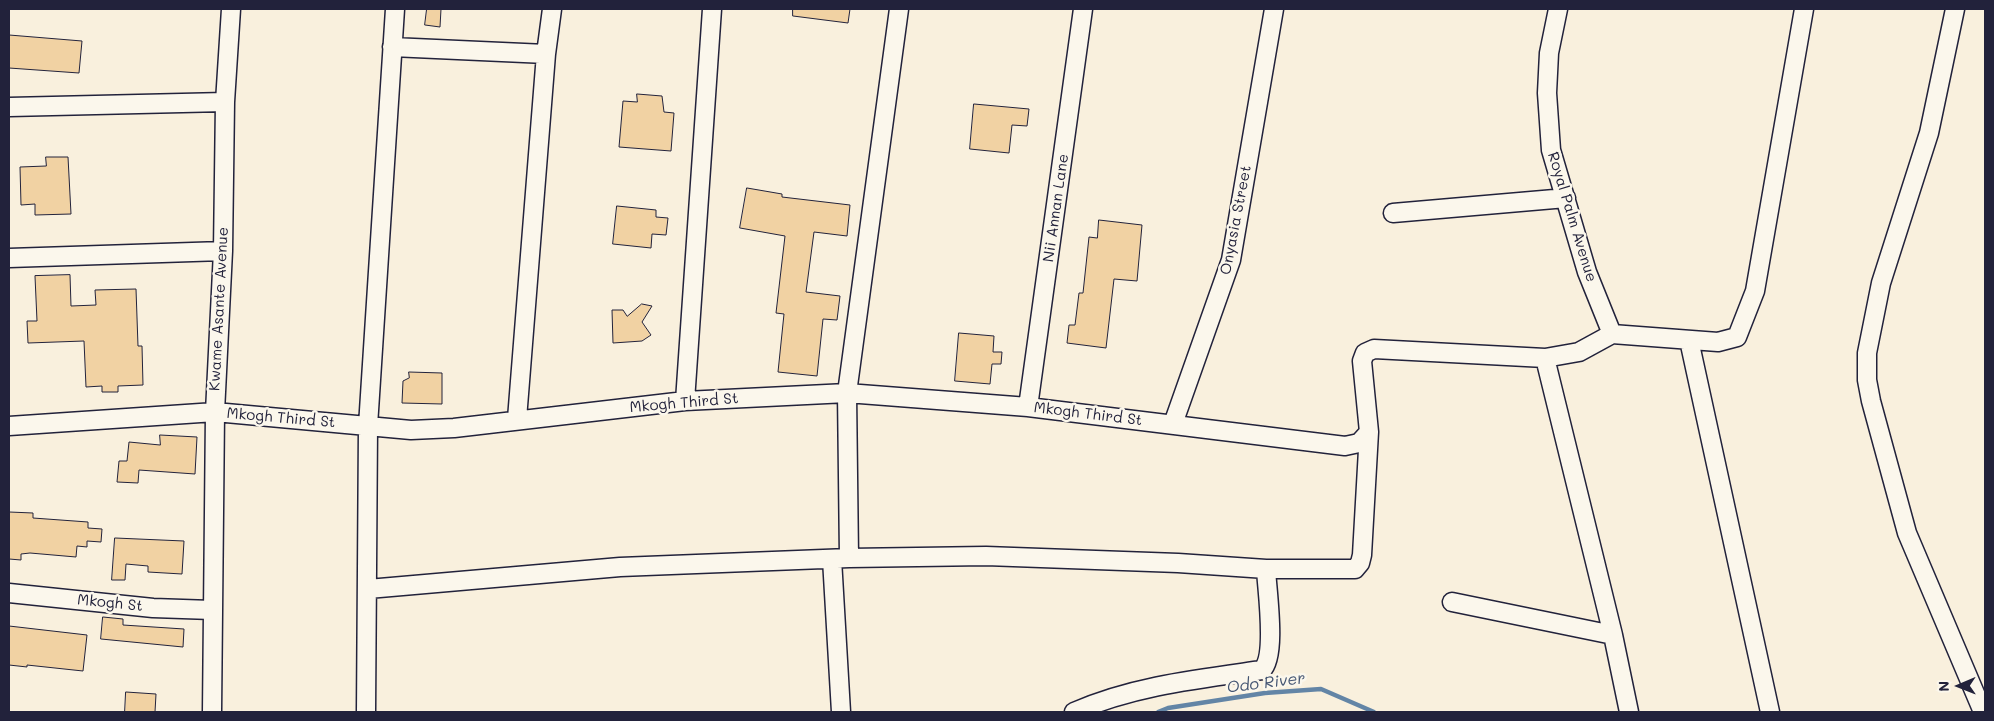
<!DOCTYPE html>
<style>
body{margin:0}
#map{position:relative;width:1994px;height:721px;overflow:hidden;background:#f9f0dd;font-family:Mali,sans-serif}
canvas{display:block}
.frame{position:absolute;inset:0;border:10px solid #22223b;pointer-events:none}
.north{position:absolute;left:1934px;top:661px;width:50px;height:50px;-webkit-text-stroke:4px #fbf7ec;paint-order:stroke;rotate:269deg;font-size:14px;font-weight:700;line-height:20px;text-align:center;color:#22223b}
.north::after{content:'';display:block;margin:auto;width:18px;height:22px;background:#22223b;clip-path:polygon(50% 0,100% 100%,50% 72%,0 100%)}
</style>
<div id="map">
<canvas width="1994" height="721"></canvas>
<div class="frame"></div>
<div class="north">N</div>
</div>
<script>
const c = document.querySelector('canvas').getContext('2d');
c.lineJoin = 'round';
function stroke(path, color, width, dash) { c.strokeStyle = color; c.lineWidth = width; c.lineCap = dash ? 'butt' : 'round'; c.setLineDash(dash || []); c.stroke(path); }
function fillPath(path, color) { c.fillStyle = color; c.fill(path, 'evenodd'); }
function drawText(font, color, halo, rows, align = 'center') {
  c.font = font + ' Mali,sans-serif'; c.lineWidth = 5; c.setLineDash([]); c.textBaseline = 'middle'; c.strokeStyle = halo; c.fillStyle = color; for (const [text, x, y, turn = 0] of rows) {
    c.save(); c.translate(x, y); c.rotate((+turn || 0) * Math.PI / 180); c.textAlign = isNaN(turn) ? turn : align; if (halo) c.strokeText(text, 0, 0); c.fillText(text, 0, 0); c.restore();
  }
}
const stream = new Path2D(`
 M1158,712L1168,708L1265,693L1321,689L1374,712`);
const building = new Path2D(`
 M427,9H441L440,27L425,25Z
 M793,9H850L848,23L793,16Z
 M9,35L82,41L79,73L9,68Z
 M637,94L662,96L664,112L674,113L671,151L619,147L623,101L637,102Z
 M974,104L1029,109L1027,126L1012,125L1009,153L970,149Z
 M46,157H68L71,214L35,215V204L21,205L20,167L46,166Z
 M747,188L782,194V197L850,205L847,236L814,232L806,292L840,296L837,320L823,319L817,376L778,372L784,314L776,313L785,236L740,228Z
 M617,206L656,210V217L668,218L666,235L652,234L651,248L613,244Z
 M1099,220L1142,225L1137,281L1114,279L1106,348L1067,343L1069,325H1075L1079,293H1083L1089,237L1097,238Z
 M70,275L71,306L96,305L95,290L136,289L138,346H142L143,385L118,386V392H102V386L86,387L84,341L28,343L27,321H37L35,276Z
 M642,304L652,306L642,322L651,335L642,341L613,343L612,310H623L627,316Z
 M959,333L994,336L993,352H1002L1001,364H992L990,384L955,381Z
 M409,372L442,373V404L402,403L403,381L409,378Z
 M160,435L197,437L195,474L139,470L138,483L117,482L119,461H127L129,442L160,445Z
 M9,512L33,513V518L88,522V528L102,529L101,542L87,541V547L77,546L76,557L30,553L21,554V560L9,559Z
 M115,538L184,541L182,574L148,572V566L126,564L125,580H112Z
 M103,617L123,619V625L184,629L183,647L101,639Z
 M9,626L87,635L83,671L27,665V667L9,665Z
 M126,692L156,694L155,712H125Z`);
const street = new Path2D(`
 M1558,9L1549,53L1547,93L1551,150L1587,272L1612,334
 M1955,9L1929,133L1881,283L1867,353V380L1871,401L1907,533L1983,712
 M392,47L546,54
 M9,107L225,102
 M1393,213L1566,198
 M9,258L223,251
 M1689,340L1770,712
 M1545,358L1613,635L1629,712
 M685,401L712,9
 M1028,407L1083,9
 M517,419L546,54L552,9
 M1173,424L1231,260L1274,9
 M9,426L215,412L411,430L454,428L685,401L847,393L1028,407L1345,446L1359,443L1369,432L1362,361L1365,353L1374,349L1545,358L1579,352L1612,334L1718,342L1737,337L1755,291L1804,9
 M849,558L847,393L899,9
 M832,559L841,712
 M368,589L620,567L849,558L986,556L1178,563L1266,569H1355L1360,563L1362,555L1369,432
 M9,593L153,608L212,610
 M1452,602L1613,635
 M212,712L215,412L223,251L225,102L231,9
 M366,712L368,426L395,9
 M1074,712C1133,686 1198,679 1262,670C1277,656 1267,591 1266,569`);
const streetNames = [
 ["Nii Annan Lane",1056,208,-82],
 ["Royal Palm Avenue",1572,217,73],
 ["Onyasia Street",1236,220,-79],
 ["Kwame Asante Avenue",219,309,-87],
 ["Mkogh Third St",684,403,-5],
 ["Mkogh Third St",1088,414,7],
 ["Mkogh Third St",281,418,5],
 ["Mkogh St",110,603,6]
];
const waterNames = [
 ["Odo River",1266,683,-7]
];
stroke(stream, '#6385a6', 4.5);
fillPath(building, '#f1d2a3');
stroke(building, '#22223b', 1);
stroke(street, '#22223b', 21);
stroke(street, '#fbf7ec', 18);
drawText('15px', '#22223b', '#fbf7ec', streetNames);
drawText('italic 16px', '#435471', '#fbf7ec', waterNames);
</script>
